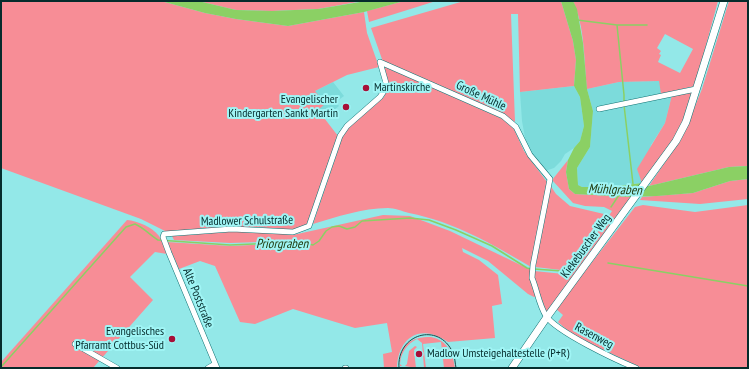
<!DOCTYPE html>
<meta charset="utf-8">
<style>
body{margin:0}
#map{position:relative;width:749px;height:369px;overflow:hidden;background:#93e8e8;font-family:"PT Sans Narrow",sans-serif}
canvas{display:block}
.frame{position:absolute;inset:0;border:2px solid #052c2c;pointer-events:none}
</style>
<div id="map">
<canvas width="749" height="369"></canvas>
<div class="frame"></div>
</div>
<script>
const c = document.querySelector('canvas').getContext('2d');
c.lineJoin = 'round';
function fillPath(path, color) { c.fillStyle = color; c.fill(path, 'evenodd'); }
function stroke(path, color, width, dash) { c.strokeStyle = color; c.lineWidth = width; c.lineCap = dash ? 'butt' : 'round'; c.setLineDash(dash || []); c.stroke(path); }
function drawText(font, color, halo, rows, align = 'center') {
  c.font = font + ' "PT Sans Narrow",sans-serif'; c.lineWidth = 4; c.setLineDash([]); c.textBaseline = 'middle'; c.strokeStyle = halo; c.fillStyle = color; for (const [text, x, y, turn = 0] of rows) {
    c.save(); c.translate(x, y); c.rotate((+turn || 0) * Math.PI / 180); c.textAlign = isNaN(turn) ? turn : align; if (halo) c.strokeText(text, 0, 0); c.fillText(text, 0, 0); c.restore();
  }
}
const built = new Path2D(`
 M659,81L672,95L665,123L651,145L642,183L611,187H582L578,185L577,168L590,147L593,111L587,89L619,82Z
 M333,82L344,96L336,102L339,106L324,118L318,110L315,91Z
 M574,86L580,97L584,126L580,141L574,148L565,154L561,161L554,168L545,171L529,150L525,138L522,121L520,92Z`);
const green = new Path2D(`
 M1,1H161L205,13L236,19L288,26L364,12L367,33L379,67L347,75L315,91L325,104L318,110L338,136L307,224L303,227L293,230L257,227L206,228L167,232L141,219L1,168Z
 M198,1H363L318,9L272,11L236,10Z
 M404,1H436L369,22L367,11Z
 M464,1H561L573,41L576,60L574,86L520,92L518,14H511L515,122L504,115L383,62L371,28Z
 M573,1H718L695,86L661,94L659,81L619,82L587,89C584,60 585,27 573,1ZM665,34L693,49L680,73L658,62L661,55L659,54L661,51L657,48Z
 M729,1H748V166L729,167L649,186L682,137L691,116L702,89Z
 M384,66L503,119L514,129L524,151L547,182V187L531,267C491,243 454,222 409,213C402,211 394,208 388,208C362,208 337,217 313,224L342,138L348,128L384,97C390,86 387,78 384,66Z
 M693,91L678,135L642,183L637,169L665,123L672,95Z
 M568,160L566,172L569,189L575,194L632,197L547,314L534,278V271L564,274L583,254L612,211L604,207L585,206L573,203L552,180Z
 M748,179V199L700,204L640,200L642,197L693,193L730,181Z
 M550,185L556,194L570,206L604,214L580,250L561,270L535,267Z
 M643,205L695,212L748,205V368H642L574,336L558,322L563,315L556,309L561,302L635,207Z
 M383,215L410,216L450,231L531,270L536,297H534L528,294L488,261L462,248L463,252L479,260L498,275L502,304L492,306L495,338L448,342C422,323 398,336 397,368H384L383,354L392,352L387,323L355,328L293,309L255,324L240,322L215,266L200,261L179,269L167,242L231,246L293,243V241L230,243L174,240L172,236L242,231H265L293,235Z
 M127,220C138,221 152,227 159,236C163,241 165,248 167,254L155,252L130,277L153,300L93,368H1V362Z
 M431,337C447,340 453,353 455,368H444L441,342L423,344L426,368H424L422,343L417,339C407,344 401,352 400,364L402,366H400C399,344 411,337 431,337Z
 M415,346L417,347L414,350L416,368L405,366L407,364L409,351Z`);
const water = new Path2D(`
 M161,1H198L236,10L272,11L318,9L366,1H404L364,12L288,26L236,19L205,13Z
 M561,1H573L577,9L583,43L587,89L593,111L590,147L577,168L578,185L582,187H611L642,183L649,186L729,167L748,166V179L730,181L693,193L657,196L632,197L575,194L569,189L566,172L568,160L574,148L580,141L584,126L580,97L574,86L576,60L573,41Z`);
const stream = new Path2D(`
 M577,20L617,25H647
 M617,25L624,95V105L633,184
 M611,207L619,195
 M608,263L748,286
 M534,269L562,271L581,252L607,215
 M1,367L126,227L135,224C144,228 150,235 158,240L230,245L300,242L313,245L319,241L326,231L332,227L339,226L347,229L355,227L362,221L410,218L429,220L456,230L492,246L527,268L531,269`);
const minor = new Path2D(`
 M380,62L503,116L516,127L530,155L550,179L533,265L532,278C537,290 539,305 546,316C557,332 616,360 636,368
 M599,109L696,89
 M75,344L117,368
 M208,368L215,364
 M217,368L169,253L163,237L164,234L232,229L293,232L309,226L340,136L347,126L380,97L384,91L386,83L380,62
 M345,368H346`);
const secondary = new Path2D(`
 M512,368L547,317L676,141L686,122L724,1`);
const tram = new Path2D(`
 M399,368C396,334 439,321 453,353C455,357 455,363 456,368`);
const markers = [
 [366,88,4,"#a70e37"],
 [346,107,4,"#a70e37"],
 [172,339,4,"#a70e37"],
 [419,354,4,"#a70e37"]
];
const poiNames = [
 ["Martinskirche",374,88],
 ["Evangelischer",338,100,"right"],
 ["Kindergarten Sankt Martin",338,114,"right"],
 ["Evangelisches",164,332,"right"],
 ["Pfarramt Cottbus-Süd",164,346,"right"],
 ["Madlow Umsteigehaltestelle (P+R)",427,354]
];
const streetNames = [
 ["Große Mühle",481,96,25],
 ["Madlower Schulstraße",247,221,-1],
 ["Kiekebuscher Weg",586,246,-54],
 ["Alte Poststraße",198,298,68],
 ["Rasenweg",594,336,28]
];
const waterNames = [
 ["Mühlgraben",615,190,2],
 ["Priorgraben",282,244]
];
fillPath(built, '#7cdbdb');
fillPath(green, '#f78d96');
fillPath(water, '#8bd064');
stroke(stream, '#8bd064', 1.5);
stroke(minor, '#107374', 6);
stroke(secondary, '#107374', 8);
stroke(minor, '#fff', 5);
stroke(secondary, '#fff', 7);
stroke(tram, '#1a4747', 1);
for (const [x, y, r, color] of markers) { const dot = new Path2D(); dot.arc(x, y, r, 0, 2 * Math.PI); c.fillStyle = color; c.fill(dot); stroke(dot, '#a0f5f5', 1.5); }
drawText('12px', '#052c2c', '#a0f5f5', poiNames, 'left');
drawText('12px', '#052c2c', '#a0f5f5', streetNames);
drawText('italic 13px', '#223c11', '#a0f5f5', waterNames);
</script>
